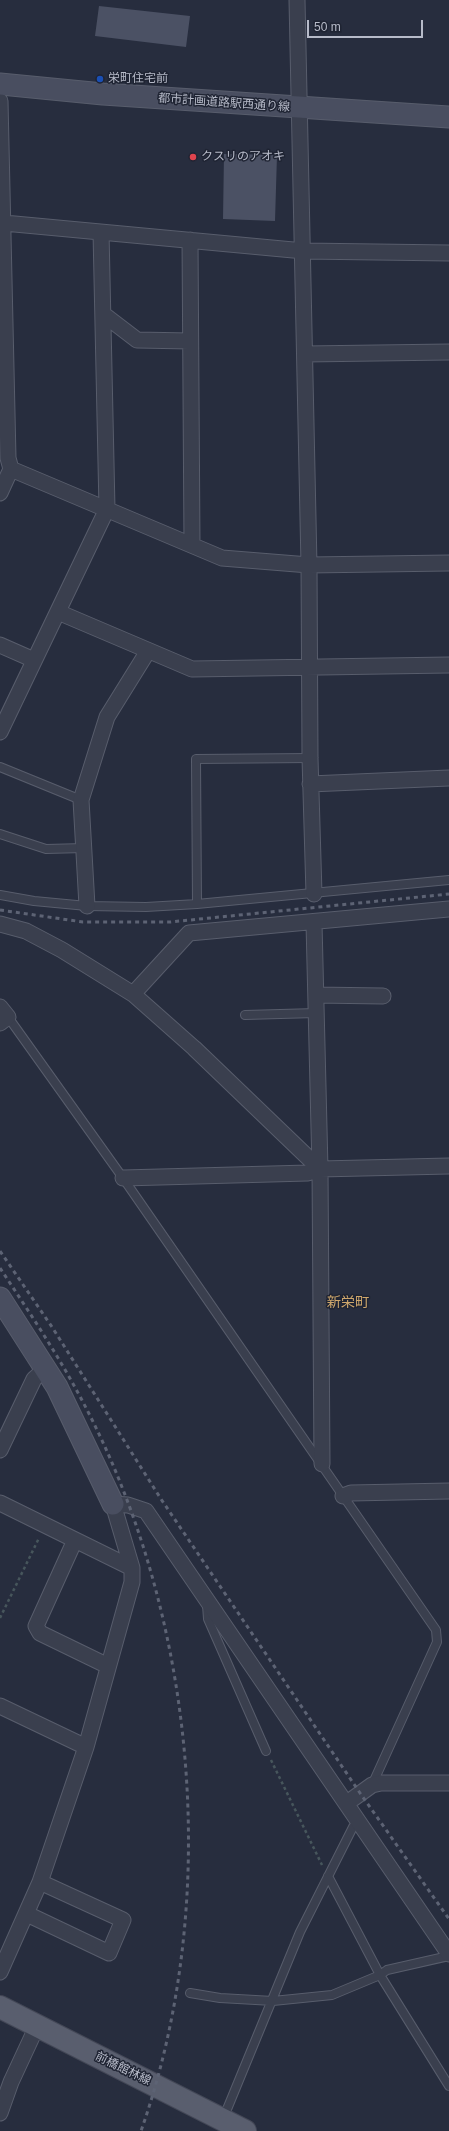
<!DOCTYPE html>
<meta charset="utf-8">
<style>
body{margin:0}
#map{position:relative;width:449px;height:2131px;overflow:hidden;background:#272d3e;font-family:Arial,sans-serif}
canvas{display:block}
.scale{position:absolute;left:307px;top:20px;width:116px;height:18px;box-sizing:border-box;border:2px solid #b7bbc9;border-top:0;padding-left:5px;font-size:12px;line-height:14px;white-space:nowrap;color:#b7bbc9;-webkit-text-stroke:3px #1f2433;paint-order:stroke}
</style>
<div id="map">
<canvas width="449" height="2131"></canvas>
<div class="scale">50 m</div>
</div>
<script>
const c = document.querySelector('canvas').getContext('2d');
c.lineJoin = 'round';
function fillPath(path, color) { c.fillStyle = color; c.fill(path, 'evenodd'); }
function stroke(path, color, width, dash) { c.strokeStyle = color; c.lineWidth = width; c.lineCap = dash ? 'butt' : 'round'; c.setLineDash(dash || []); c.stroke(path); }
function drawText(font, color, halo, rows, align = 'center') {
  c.font = font + ' Arial,"Noto Sans JP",sans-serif'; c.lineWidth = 3; c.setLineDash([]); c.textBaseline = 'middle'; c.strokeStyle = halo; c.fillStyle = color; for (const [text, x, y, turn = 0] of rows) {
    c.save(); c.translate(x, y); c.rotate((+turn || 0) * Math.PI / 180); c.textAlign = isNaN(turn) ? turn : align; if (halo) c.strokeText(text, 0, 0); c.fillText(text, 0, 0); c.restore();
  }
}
const building = new Path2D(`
 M99,6L190,16L186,47L95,36Z
 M224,154L277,155L275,221L223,219Z`);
const path = new Path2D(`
 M0,1618L39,1538
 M271,1760L322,1865`);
const lane = new Path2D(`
 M0,767L81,800
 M0,834L46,849L84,848
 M0,895L34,901L87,906L146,907L197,904L449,880
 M197,904L196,759L310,758
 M245,1015L316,1013
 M8,1017L123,1178L436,1630L437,1642L372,1785
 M207,1605L208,1619L266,1751
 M328,1876L380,1975L449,2086
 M190,1993L220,1998L273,2001L332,1995L380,1975L387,1970L449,1956
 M223,2119L300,1932L353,1827L359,1821`);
const street = new Path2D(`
 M297,0L309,565L310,758L314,894
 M0,101L8,458L11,469L222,558L309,565L449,563
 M4,223L304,251L449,253
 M190,240L192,545
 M103,314L137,340L190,341
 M305,354L449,352
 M0,493L11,469
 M58,612L192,669L449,665
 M0,645L34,660
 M0,732L107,509L101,232
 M310,784L449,778
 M87,906L81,800L107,717L148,651
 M314,923L320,1169L322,1464
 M0,924L26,931L62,950L133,994L194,1048L320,1169L449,1166
 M133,994L189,933L449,909
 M316,995L383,996
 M0,1007L8,1017L0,1023
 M123,1178L308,1173L320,1169
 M0,1450L34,1379L46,1368
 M343,1496L351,1493L449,1491
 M0,1503L132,1568V1582L86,1747L40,1882L0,1972
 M75,1540L36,1626L40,1633L108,1666
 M132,1568L113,1504L128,1505L146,1511L449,1954
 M0,1706L86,1747
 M347,1803L372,1785L381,1783H449
 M27,1914L109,1953L123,1920L40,1882
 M0,2113L11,2082L37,2026`);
const secondary = new Path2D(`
 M0,84L103,94L449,117
 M0,1298L57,1387L113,1504`);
const primary = new Path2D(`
 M0,2007L245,2131`);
const rail = new Path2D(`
 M0,910L83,922H170L449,894
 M0,1251L52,1327L161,1499L360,1793L449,1919
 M0,1268C29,1312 59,1356 84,1404C197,1619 222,1901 141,2131`);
const markers = [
 [100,79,4,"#1a4fb4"],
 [193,157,4,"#e0444e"]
];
const poiNames = [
 ["栄町住宅前",108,79],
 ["クスリのアオキ",201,157]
];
const streetNames = [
 ["都市計画道路駅西通り線",224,103,4],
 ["前橋館林線",123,2069,26]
];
const quarterNames = [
 ["新栄町",348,1303]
];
fillPath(building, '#4b5164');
stroke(lane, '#585d6c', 10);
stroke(street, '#585d6c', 17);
stroke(secondary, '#585d6c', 23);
stroke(primary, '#444857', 24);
stroke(path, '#47565c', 2.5, [3, 3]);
stroke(lane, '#3a3f4e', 8);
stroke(street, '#3a3f4e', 15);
stroke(secondary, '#494e60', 21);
stroke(primary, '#595e6e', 22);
stroke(rail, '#5d6374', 3, [4, 4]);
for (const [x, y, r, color] of markers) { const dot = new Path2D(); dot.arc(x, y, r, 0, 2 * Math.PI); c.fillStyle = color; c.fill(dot); stroke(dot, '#1f2433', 1.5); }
drawText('12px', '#b7bbc9', '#1f2433', poiNames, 'left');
drawText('12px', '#b7bbc9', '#1f2433', streetNames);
drawText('14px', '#cea76c', '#1f2433', quarterNames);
</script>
